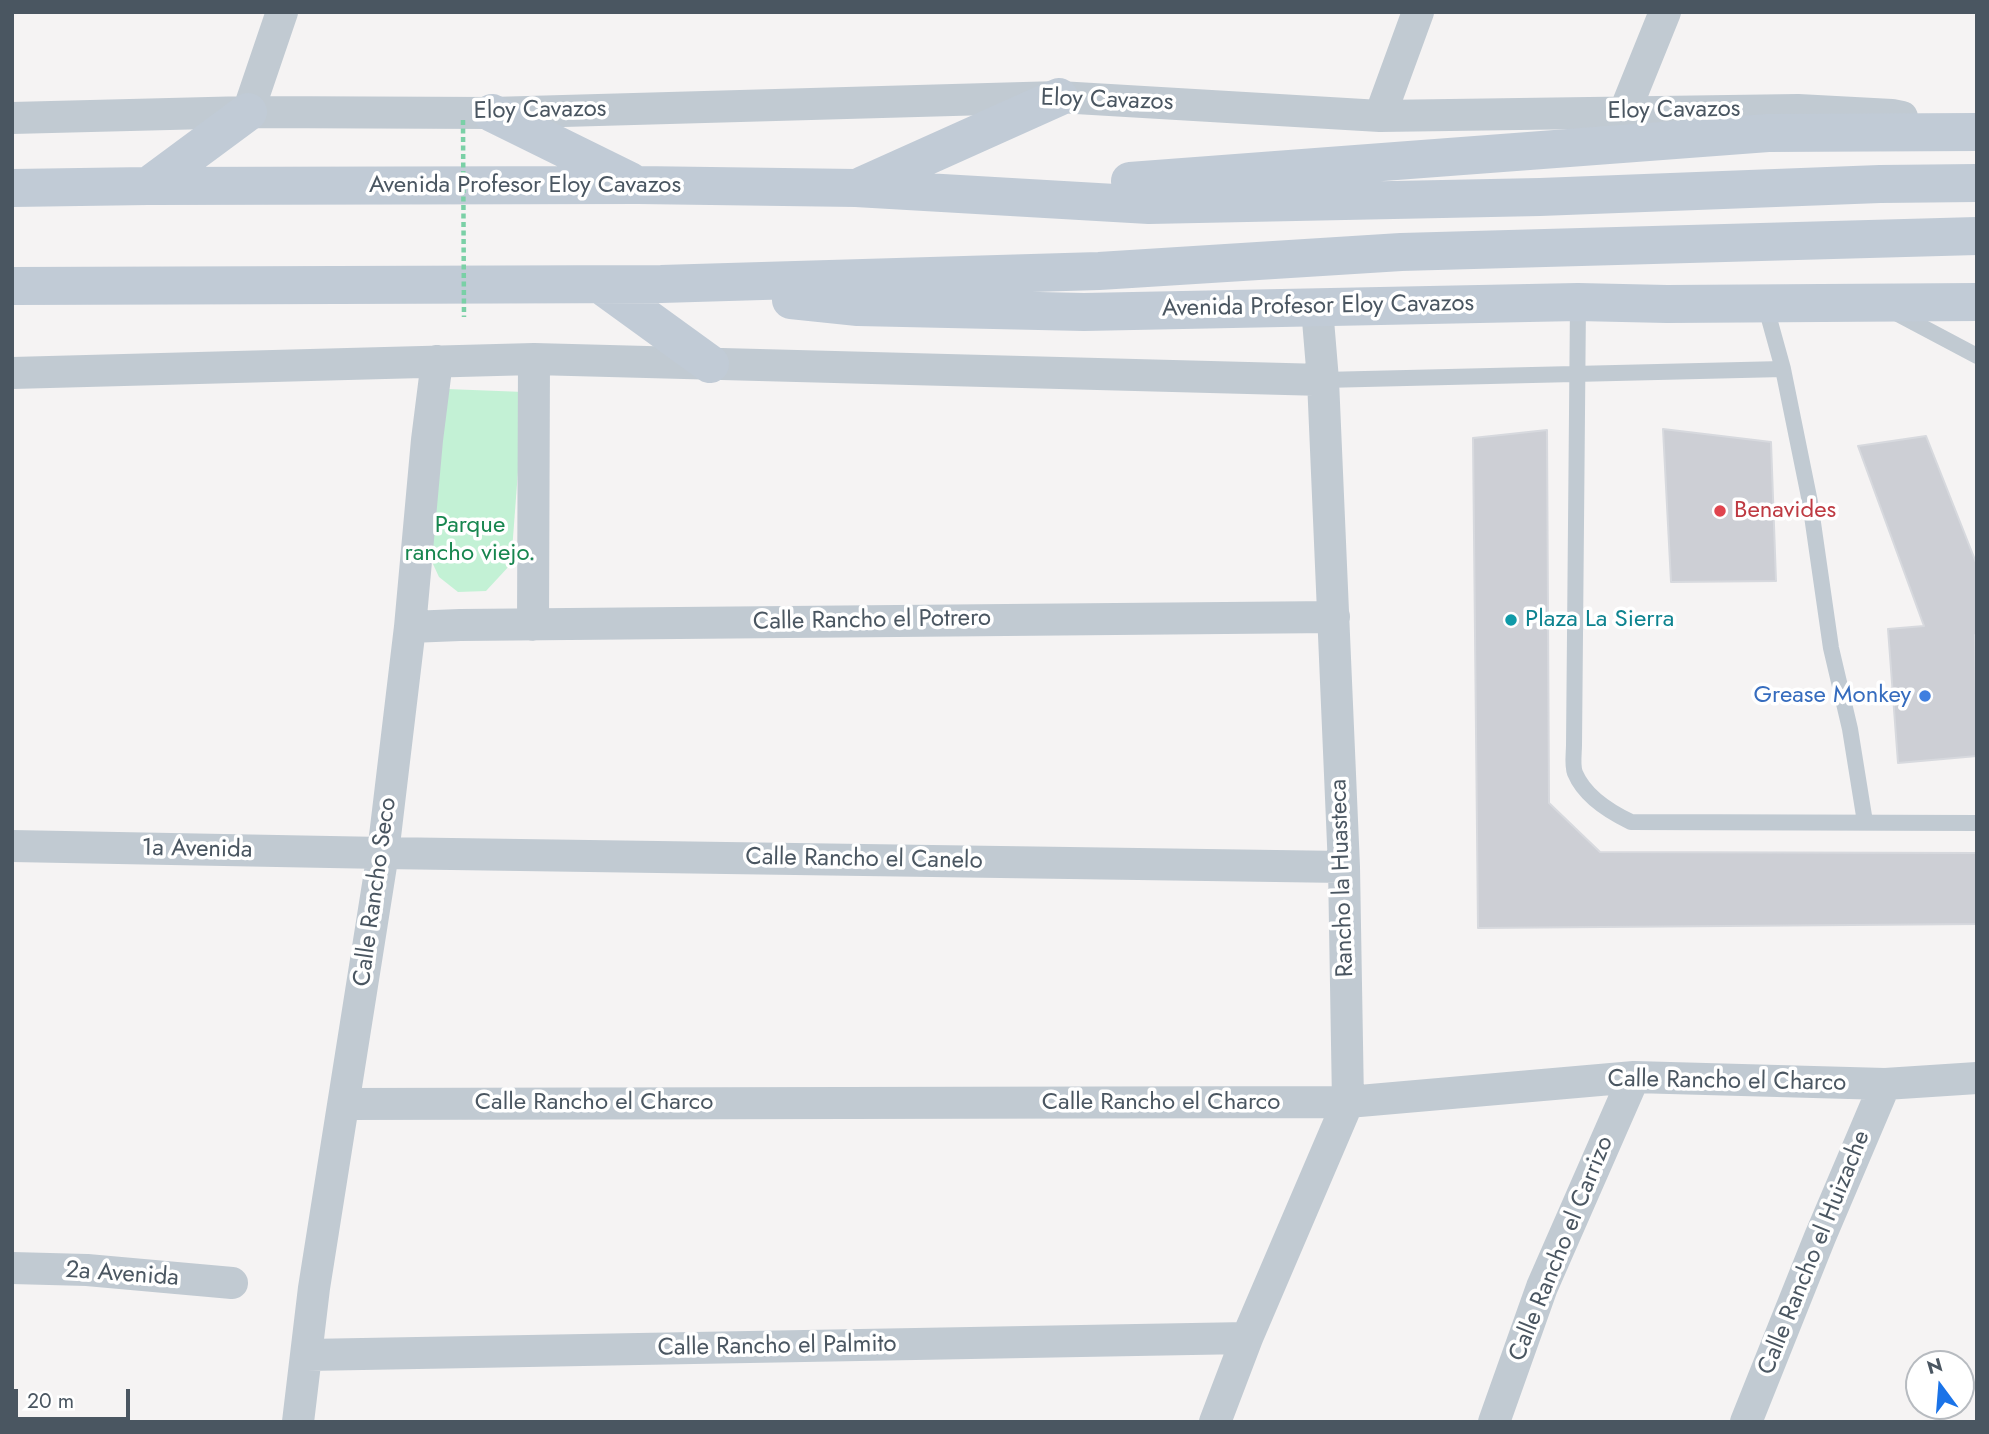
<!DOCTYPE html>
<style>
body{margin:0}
#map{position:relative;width:1989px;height:1434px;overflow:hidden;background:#f5f3f3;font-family:Jost,sans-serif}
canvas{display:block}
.frame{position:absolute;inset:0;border:14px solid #4a5661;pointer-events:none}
.north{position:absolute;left:1905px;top:1350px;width:70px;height:70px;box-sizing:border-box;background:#fff;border:2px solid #b7bbc0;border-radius:50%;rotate:344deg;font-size:19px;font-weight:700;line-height:28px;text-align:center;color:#4a5661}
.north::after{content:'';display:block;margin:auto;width:24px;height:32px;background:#1a73e8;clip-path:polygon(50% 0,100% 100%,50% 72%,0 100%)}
.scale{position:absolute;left:14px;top:1389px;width:116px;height:32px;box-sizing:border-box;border:4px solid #4a5661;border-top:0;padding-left:9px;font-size:21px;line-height:24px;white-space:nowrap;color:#4a5661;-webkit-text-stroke:5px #fff;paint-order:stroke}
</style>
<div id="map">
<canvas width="1989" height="1434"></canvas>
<div class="frame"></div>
<div class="north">N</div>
<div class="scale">20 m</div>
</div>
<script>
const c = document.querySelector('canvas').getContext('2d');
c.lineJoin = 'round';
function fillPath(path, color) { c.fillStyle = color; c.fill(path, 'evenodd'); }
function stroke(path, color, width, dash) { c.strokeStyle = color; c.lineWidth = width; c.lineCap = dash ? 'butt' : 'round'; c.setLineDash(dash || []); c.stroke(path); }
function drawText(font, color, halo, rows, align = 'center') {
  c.font = font + ' Jost,sans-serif'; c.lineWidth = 7; c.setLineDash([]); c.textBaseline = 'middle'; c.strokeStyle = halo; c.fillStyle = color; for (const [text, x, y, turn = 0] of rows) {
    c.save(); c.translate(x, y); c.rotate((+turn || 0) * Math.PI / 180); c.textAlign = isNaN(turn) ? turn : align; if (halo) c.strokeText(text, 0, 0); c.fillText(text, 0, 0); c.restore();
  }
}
const green = new Path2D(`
 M447,389L524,392L511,564L486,591L458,592L439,577L426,549Z`);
const building = new Path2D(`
 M1663,429L1771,442L1776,581L1671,582Z
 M1547,430L1549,803L1600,852L1977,853V924L1478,928L1473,438Z
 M1926,436L1977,565V635H1975L1977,756L1898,763L1888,629L1924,626L1858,446Z`);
const service = new Path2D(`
 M1578,302L1574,745C1574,753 1572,765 1575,773C1585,797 1610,812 1631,822L1977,823
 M1765,304L1783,369L1810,502L1831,648L1850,729L1865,822
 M1894,312L1977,356
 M1323,380L1783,369`);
const minor = new Path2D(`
 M1625,111L1665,12
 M248,112L282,12
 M1380,116L1418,12
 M12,118L248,112L492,113L1059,97L1380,116L1798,110L1892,115L1902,117
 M12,373L534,359L1323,380
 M533,625L534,359
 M410,627L460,625L1334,617
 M12,846L383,853L1344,867
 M344,1104L1348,1102L1634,1077L1885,1084L1977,1078
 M12,1268L87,1270L232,1283
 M307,1355L1247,1338
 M298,1422L314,1288L383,853L410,627L427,440L437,361
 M1215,1422L1247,1338L1348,1102L1344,867L1323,380L1317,308
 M1494,1422L1542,1287L1634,1077
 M1746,1422L1820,1237L1885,1084`);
const secondary = new Path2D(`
 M492,113L630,181
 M1130,181L1768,133L1977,132
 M863,185L1059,97
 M148,186L248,112
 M12,188L148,186L638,185L856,188L1149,205L1540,197L1880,184L1977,183
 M601,285L710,364
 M12,286L661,284L1099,271L1401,252L1977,236
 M791,300L858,307L1084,312L1578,302L1667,304L1977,302`);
const pathBridge = new Path2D(`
 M463,120L464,317`);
const markers = [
 [1720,511,7,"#e0444e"],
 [1511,620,7,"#0f9aa8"],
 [1925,696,7,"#3f7fe0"]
];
const streetNames = [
 ["Eloy Cavazos",1107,101,2],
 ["Eloy Cavazos",540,111,-1],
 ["Eloy Cavazos",1674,111,-1],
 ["Avenida Profesor Eloy Cavazos",525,186],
 ["Avenida Profesor Eloy Cavazos",1318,307,-1],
 ["Calle Rancho el Potrero",872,621,-1],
 ["1a Avenida",197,850,1],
 ["Calle Rancho el Canelo",864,860,1],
 ["Rancho la Huasteca",1343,878,-92],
 ["Calle Rancho Seco",376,892,-82],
 ["Calle Rancho el Charco",1727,1082,1],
 ["Calle Rancho el Charco",594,1103],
 ["Calle Rancho el Charco",1161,1103],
 ["Calle Rancho el Carrizo",1562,1249,-68],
 ["Calle Rancho el Huizache",1815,1253,-68],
 ["2a Avenida",122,1275,4],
 ["Calle Rancho el Palmito",777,1347,-1]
];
const healthNames = [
 ["Benavides",1734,511]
];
const parkNames = [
 ["Parque",470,526],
 ["rancho viejo.",470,554]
];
const cultureNames = [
 ["Plaza La Sierra",1525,620]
];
const shopNames = [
 ["Grease Monkey",1911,696]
];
fillPath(green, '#c3f1d5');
fillPath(building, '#cdcfd5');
stroke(building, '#d7d9de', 2);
stroke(service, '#c1cad2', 16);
stroke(minor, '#c1cad2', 32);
stroke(secondary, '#c1cbd6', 38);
stroke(pathBridge, '#7ad0a6', 4.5, [5, 3.5]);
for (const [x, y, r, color] of markers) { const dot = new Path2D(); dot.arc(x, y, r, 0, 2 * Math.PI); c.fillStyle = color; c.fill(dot); stroke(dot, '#fff', 2.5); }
drawText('24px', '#4a5661', '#fff', streetNames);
drawText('24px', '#be3a42', '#fff', healthNames, 'left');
drawText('24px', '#17864f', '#fff', parkNames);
drawText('24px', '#0d838f', '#fff', cultureNames, 'left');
drawText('24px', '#366cbe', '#fff', shopNames, 'right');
</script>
